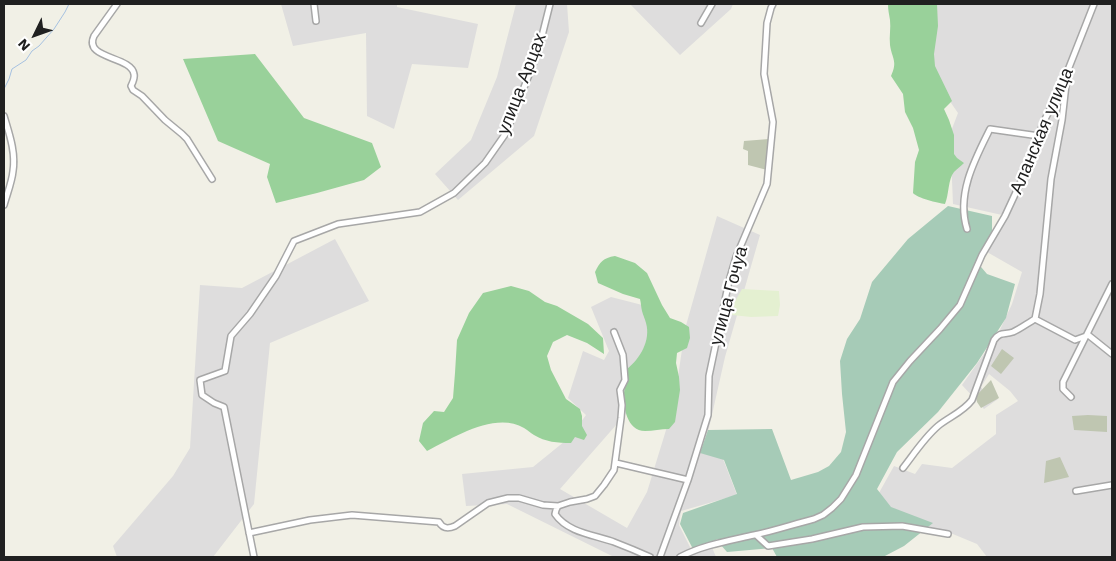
<!DOCTYPE html>
<meta charset="utf-8">
<style>
body{margin:0}
#map{position:relative;width:1116px;height:561px;overflow:hidden;background:#f1f0e6;font-family:"Work Sans",sans-serif}
canvas{display:block}
.frame{position:absolute;inset:0;border:5px solid #202020;pointer-events:none}
.north{position:absolute;left:10px;top:10px;width:50px;height:50px;-webkit-text-stroke:4px #fff;paint-order:stroke;rotate:228deg;font-size:14px;font-weight:700;line-height:20px;text-align:center;color:#202020}
.north::after{content:'';display:block;margin:auto;width:18px;height:22px;background:#202020;clip-path:polygon(50% 0,100% 100%,50% 72%,0 100%)}
</style>
<div id="map">
<canvas width="1116" height="561"></canvas>
<div class="frame"></div>
<div class="north">N</div>
</div>
<script>
const c = document.querySelector('canvas').getContext('2d');
c.lineJoin = 'round';
function fillPath(path, color) { c.fillStyle = color; c.fill(path, 'evenodd'); }
function stroke(path, color, width, dash) { c.strokeStyle = color; c.lineWidth = width; c.lineCap = dash ? 'butt' : 'round'; c.setLineDash(dash || []); c.stroke(path); }
function drawText(font, color, halo, rows, align = 'center') {
  c.font = font + ' "Work Sans",sans-serif'; c.lineWidth = 4.5; c.setLineDash([]); c.textBaseline = 'middle'; c.strokeStyle = halo; c.fillStyle = color; for (const [text, x, y, turn = 0] of rows) {
    c.save(); c.translate(x, y); c.rotate((+turn || 0) * Math.PI / 180); c.textAlign = isNaN(turn) ? turn : align; if (halo) c.strokeText(text, 0, 0); c.fillText(text, 0, 0); c.restore();
  }
}
const residential = new Path2D(`
 M281,4H397V7L478,24L468,68L412,64L394,129L367,116L366,33L293,46Z
 M516,4H567L569,32L534,136L458,200L435,174L471,140L497,77Z
 M630,4H733L731,9L680,55Z
 M933,4H1112V557H987L977,544L948,532L916,523L875,500L894,466L915,474L922,464L952,468L996,434V415L1018,401L1010,391L989,374L981,387L984,392L993,389L998,399L984,409L962,385L998,334L1012,304L1022,272L987,252L1002,215L953,204L950,134L958,113L929,71Z
 M717,216L760,235L725,357L709,428L700,451L723,459L737,495L681,511L679,525L693,553L711,545L716,557H614L507,504L466,506L462,474L533,467L570,437L586,415L568,398L583,351L604,360L609,351L591,307L611,297L654,308L631,408L560,489L627,528L647,492L674,404L685,329Z
 M335,239L369,301L270,343L254,504L213,557H117L113,546L173,476L190,448L200,285L242,288Z`);
const construction = new Path2D(`
 M769,139L767,170L748,165V151L743,149L744,141Z
 M1002,349L1014,358L1001,374L991,366Z
 M991,380L999,398L981,408L977,402L976,396Z
 M1088,415L1107,416V432L1074,430L1072,416Z
 M1060,457L1069,477L1044,483L1046,461Z`);
const farmland = new Path2D(`
 M742,289L779,291L780,305L778,316L751,317L732,315L734,303Z`);
const forest = new Path2D(`
 M888,4H937L938,26L934,54L935,66L952,101L944,109L949,120L954,135V154L957,158L964,163C961,166 957,169 954,172C948,179 949,195 945,204C938,203 917,198 913,193L915,162L919,150L913,128L905,112L903,94L891,76C898,61 892,59 890,45C889,36 891,28 890,20C889,14 888,10 888,4Z
 M255,54L304,118L372,143L381,167L364,180L317,193L276,203L267,177L270,164L218,141L183,59Z
 M615,256L635,263L647,273L662,305L670,318L681,322L689,327L690,338L687,348L677,353L676,363L679,377L680,390L675,422L669,429C661,429 653,431 645,431C627,431 623,407 624,393C625,385 628,378 627,369C640,359 651,340 646,323C645,319 643,315 642,311C641,307 641,303 640,299L623,294L598,283L595,272C600,262 603,258 615,256Z
 M511,286L529,291L545,302L557,306L588,324L603,338L604,354L587,343L567,335L553,342L547,356L551,370L566,399L580,409L582,416V426L587,435L584,440L575,437L571,443C558,443 545,442 534,435C530,433 528,430 524,428C495,411 453,438 427,451L419,441L423,423L434,411L444,412L453,398L455,373L457,340L469,313L483,293Z`);
const cemetery = new Path2D(`
 M948,206L992,216V231L976,261L987,274L1015,284L1006,318L977,363L938,412L897,452L877,489L891,507L933,523L904,546L883,557H777L772,548L727,552L720,544L718,539L693,549L680,524L683,513L737,494L724,460L700,453L708,430L772,429L791,480L818,472L829,466L841,452L846,432L842,394L840,361L847,339L860,319L872,282L908,239Z`);
const stream = new Path2D(`
 M4,89L9,79L12,69L26,60L32,51L39,46L54,29L65,12L69,4`);
const minor = new Path2D(`
 M117,4L94,36C83,59 131,56 134,74C135,78 133,82 131,86L133,90L142,96L165,120L182,134L187,139L212,179
 M314,4L316,21
 M701,23L712,4
 M4,116C9,133 16,152 13,171C12,182 7,194 4,205
 M967,229C956,194 975,159 990,129L1039,136
 M1035,319L1075,340L1086,336L1112,284
 M614,332L623,355L625,380L620,390L622,405L621,418L614,470L604,485L595,496L587,499L570,502L558,506L556,510L555,514C568,533 595,535 614,542C627,547 639,552 650,557
 M1087,334L1112,354
 M1071,397L1063,389V382L1086,336
 M616,463L688,480
 M903,468C914,454 924,438 938,426C949,417 963,412 972,400L994,340C1001,331 1004,335 1013,332C1020,329 1028,323 1035,319L1040,294L1051,179L1062,120L1067,76
 M1076,491L1112,485
 M249,533L310,520L352,515L439,522C443,529 448,529 455,526L488,503L508,498H519L543,505L558,506
 M756,535L768,546L812,539L863,527L902,526L948,534
 M254,557L224,407L214,403L202,395L200,380L225,371L231,336L250,314L276,276L294,241L338,224L420,212L454,193L485,163L506,133L538,52L550,4
 M660,557L688,480L708,415L709,376L729,281L736,257L767,184L773,122L764,74L767,23L771,8L773,4
 M680,557C703,545 728,541 754,535C774,531 794,524 814,519L823,515L832,508L841,499L856,475L893,382L910,361L940,329L960,305L982,255L1005,216L1024,175L1044,121L1057,96L1068,70L1094,4`);
const streetNames = [
 ["улица Арцах",522,84,-69],
 ["Аланская улица",1042,131,-67],
 ["улица Гочуа",729,296,-75]
];
fillPath(residential, '#dedddd');
fillPath(construction, '#bfc6b1');
fillPath(farmland, '#e4f0d1');
fillPath(forest, '#99d19a');
fillPath(cemetery, '#a6cbb7');
stroke(stream, '#a5c0e0', 1);
stroke(minor, '#a7a7a7', 8);
stroke(minor, '#fff', 5);
drawText('18px', '#202020', '#fff', streetNames);
</script>
